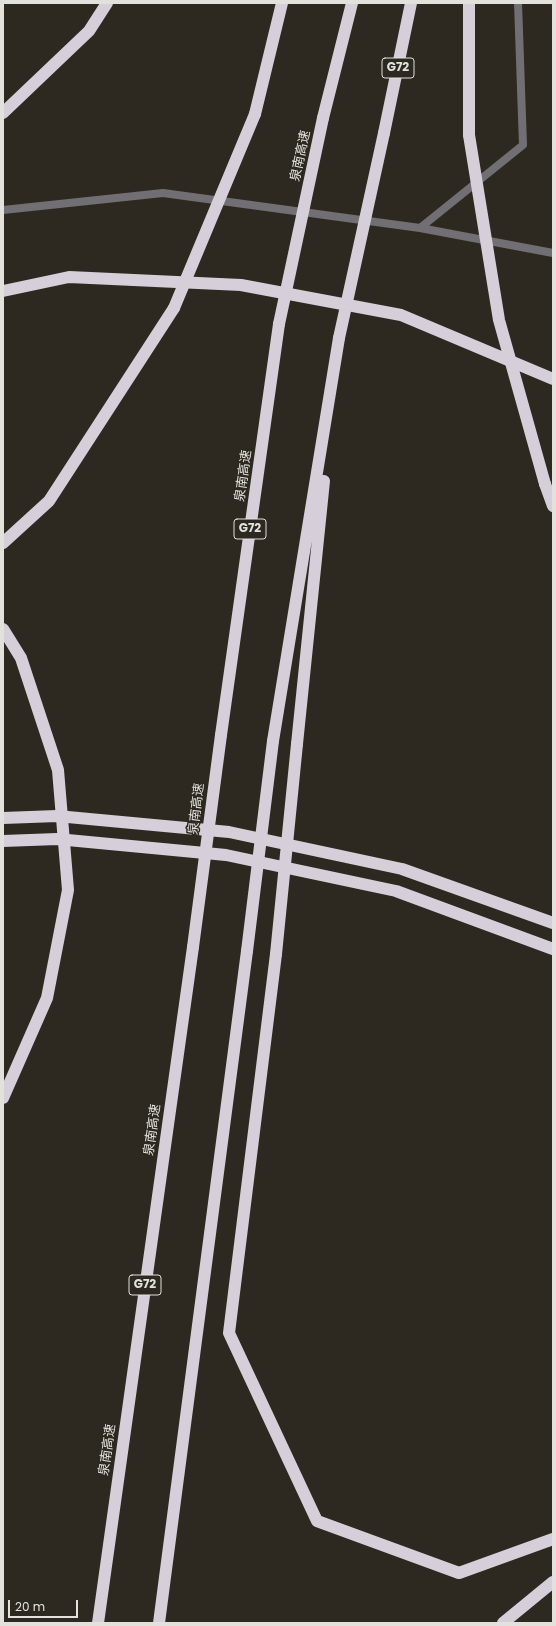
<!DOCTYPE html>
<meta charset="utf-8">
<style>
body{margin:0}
#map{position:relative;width:556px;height:1626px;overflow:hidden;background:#2d2920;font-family:Poppins,sans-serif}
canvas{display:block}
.frame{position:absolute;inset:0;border:4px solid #e3e1db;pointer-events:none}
.scale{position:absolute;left:8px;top:1600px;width:70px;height:18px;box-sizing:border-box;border:2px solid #e3e1db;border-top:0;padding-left:5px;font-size:12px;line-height:14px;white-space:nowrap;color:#e3e1db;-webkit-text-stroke:3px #2d2920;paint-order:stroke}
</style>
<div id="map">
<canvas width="556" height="1626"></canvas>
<div class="frame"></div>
<div class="scale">20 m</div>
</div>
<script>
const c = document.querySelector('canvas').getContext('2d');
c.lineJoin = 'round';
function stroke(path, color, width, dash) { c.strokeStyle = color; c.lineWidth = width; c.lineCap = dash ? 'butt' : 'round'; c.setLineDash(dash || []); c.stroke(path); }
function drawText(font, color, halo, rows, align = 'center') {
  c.font = font + ' Poppins,"Noto Sans SC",sans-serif'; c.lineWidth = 3; c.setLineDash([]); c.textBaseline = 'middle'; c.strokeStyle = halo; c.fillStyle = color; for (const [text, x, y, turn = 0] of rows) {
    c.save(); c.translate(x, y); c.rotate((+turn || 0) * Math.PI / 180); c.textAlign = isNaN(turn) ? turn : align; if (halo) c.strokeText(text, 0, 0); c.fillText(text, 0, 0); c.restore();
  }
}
const minor = new Path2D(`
 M3,210L163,193L420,228L523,145L518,3
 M420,228L553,253`);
const motorway = new Path2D(`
 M3,113L89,31L107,3
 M255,114L282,3
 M323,118L352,3
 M384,133L411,3
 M469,135V3
 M3,291L69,277L241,285L401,315L553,379
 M545,484L553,506
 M3,543L49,501L174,308
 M221,735L279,324
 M273,741L339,338
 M297,744L324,481
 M3,818L57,816L229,832L402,869L553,923
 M3,841L57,839L226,855L396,891L553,949
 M276,954L229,1333L317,1521L459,1573L553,1539
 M98,1623L193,947
 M159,1623L247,951
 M503,1623L553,1582`);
const motorwayBridge = new Path2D(`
 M469,135L499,320L545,484
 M174,308L255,114
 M279,324L323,118
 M339,338L384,133
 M3,629L21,658L58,770L68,890L47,998L3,1098
 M193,947L221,735
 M247,951L273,741
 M276,954L297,744`);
const shields = [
 [398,68,32],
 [250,529,32],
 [145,1285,32]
];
const shieldNames = [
 ["G72",398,68],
 ["G72",250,529],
 ["G72",145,1285]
];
const streetNames = [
 ["泉南高速",301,156,-78],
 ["泉南高速",244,476,-82],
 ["泉南高速",197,809,-83],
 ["泉南高速",153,1130,-82],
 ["泉南高速",108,1450,-82]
];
stroke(minor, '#716f73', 8);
stroke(motorway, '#d6cfda', 12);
stroke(motorwayBridge, '#d6cfda', 12);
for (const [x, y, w] of shields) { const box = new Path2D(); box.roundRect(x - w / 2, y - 10, w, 20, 3); c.fillStyle = '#2d2920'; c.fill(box); stroke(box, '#e3e1db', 1); }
drawText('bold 12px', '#e3e1db', null, shieldNames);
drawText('13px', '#e3e1db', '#2d2920', streetNames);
</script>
